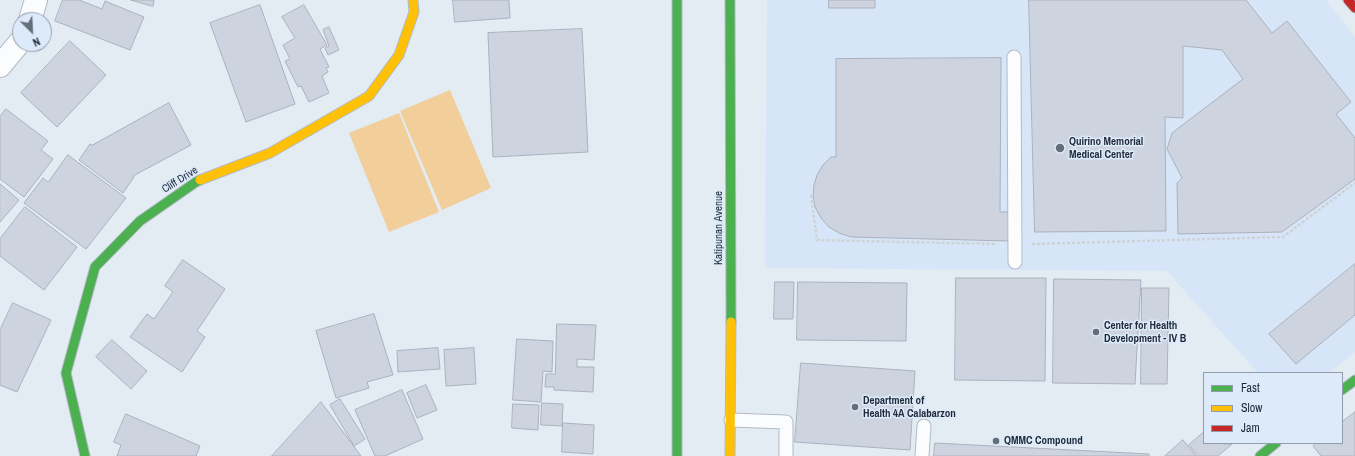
<!DOCTYPE html>
<style>
body{margin:0}
#map{position:relative;width:1355px;height:456px;overflow:hidden;background:#e3ebf3;font-family:"Archivo Narrow",sans-serif}
canvas{display:block}
.legend{position:absolute;left:1203px;top:372px;width:140px;height:72px;box-sizing:border-box;background:#ddeaf9;border:1px solid #919dac;margin:0;padding:5px 7px;list-style:none;font-size:12px;color:#1e2a38}
.legend li{display:flex;align-items:center;gap:8px;height:20px}
.legend b{width:20px;border:1px solid #919dac}
.north{position:absolute;left:12px;top:12px;width:40px;height:40px;box-sizing:border-box;background:#ddeaf9;border:1px solid #919dac;border-radius:50%;rotate:156deg;font-size:11px;font-weight:700;line-height:16px;text-align:center;color:#1e2a38}
.north::after{content:'';display:block;margin:auto;width:14px;height:18px;background:#636e79;clip-path:polygon(50% 0,100% 100%,50% 72%,0 100%)}
</style>
<div id="map">
<canvas width="1355" height="456"></canvas>
<ul class="legend">
<li><b style="height:5px;background:#4caf50"></b>Fast</li>
<li><b style="height:5px;background:#ffc107"></b>Slow</li>
<li><b style="height:5px;background:#c62828"></b>Jam</li>
</ul>
<div class="north">N</div>
</div>
<script>
const c = document.querySelector('canvas').getContext('2d');
c.lineJoin = 'round';
function fillPath(path, color) { c.fillStyle = color; c.fill(path, 'evenodd'); }
function stroke(path, color, width, dash) { c.strokeStyle = color; c.lineWidth = width; c.lineCap = dash ? 'butt' : 'round'; c.setLineDash(dash || []); c.stroke(path); }
function drawText(font, color, halo, rows, align = 'center') {
  c.font = font + ' "Archivo Narrow",sans-serif'; c.lineWidth = 3; c.setLineDash([]); c.textBaseline = 'middle'; c.strokeStyle = halo; c.fillStyle = color; for (const [text, x, y, turn = 0] of rows) {
    c.save(); c.translate(x, y); c.rotate((+turn || 0) * Math.PI / 180); c.textAlign = isNaN(turn) ? turn : align; if (halo) c.strokeText(text, 0, 0); c.fillText(text, 0, 0); c.restore();
  }
}
const built = new Path2D(`
 M767,0H1326L1355,37V352L1329,373H1258L1167,271L765,268Z`);
const green = new Path2D(`
 M450,90L491,188L442,210L400,111Z
 M399,113L439,212L389,232L349,133Z`);
const building = new Path2D(`
 M63,0H79L102,9L105,1L144,17L130,50L55,21Z
 M131,0H154L153,6Z
 M453,0H509L510,18L455,22Z
 M829,0H875V8H829Z
 M1029,0H1246L1272,33L1287,21L1351,102L1336,114L1355,138V179L1282,232L1178,234L1177,183L1182,178L1167,149L1172,133L1243,79L1222,50L1183,46V118L1165,117L1166,231L1035,232Z
 M260,5L295,104L246,122L210,23Z
 M304,5L327,45L320,49L329,67L326,68L328,72L322,76L329,93L309,102L301,86L298,87L285,61L290,59L283,45L295,38L282,17Z
 M329,27L339,50L328,55L325,48L329,46L323,30Z
 M582,29L588,152L493,157L488,33Z
 M70,41L106,75L57,127L21,93Z
 M1001,58L1000,212H1010V241L851,237L839,233L829,227L821,218L815,207L813,196L814,185L817,175L823,165L831,157H836V59Z
 M169,103L191,145L133,176L134,177L123,193L79,160L90,144L92,145Z
 M6,109L48,141L41,150L53,159L24,197L0,179V117Z
 M68,155L126,198L86,249L24,203L43,178L48,182Z
 M0,184L19,200L0,222Z
 M25,207L77,247L44,290L0,256V239Z
 M183,260L225,289L197,331L205,337L182,372L130,337L147,314L154,319L173,292L165,286Z
 M1355,264V315L1296,364L1269,334Z
 M956,278H1046L1045,381L955,380Z
 M1054,279L1141,280L1135,384L1053,383Z
 M775,282H794L793,319H774Z
 M798,282L907,283L906,341L797,340Z
 M1142,288H1169L1167,384H1141Z
 M13,303L51,320L17,392L0,385V330Z
 M374,314L393,375L367,382L369,388L336,398L316,331Z
 M557,324L596,325L594,360L577,359V367H594L593,392L554,390V387H545L546,374H555Z
 M517,339L553,341L552,372L543,371L541,402L513,400Z
 M112,340L147,371L131,389L96,357Z
 M438,348L440,369L398,372L397,351Z
 M474,348L476,384L446,386L444,350Z
 M801,363L915,371L910,450L795,442Z
 M426,385L437,410L417,418L407,393Z
 M402,390L423,439L385,456H375L355,410Z
 M340,399L365,439L354,446L330,405Z
 M321,402L361,456H272Z
 M542,403L563,404L562,426L541,425Z
 M513,404L539,405L538,430L512,428Z
 M1355,412V456H1321L1313,446L1316,443H1342V422Z
 M126,414L200,446L196,456H117L121,445L114,442Z
 M563,423L594,425L593,454L562,452Z
 M1204,432V443L1232,444L1218,456H1198L1189,445Z
 M1183,440L1196,456H1165Z
 M935,443L1149,454V456H934Z`);
const path = new Path2D(`
 M811,195L817,240L997,244
 M1032,244L1283,237L1355,183`);
const lane = new Path2D(`
 M1014,57L1015,262
 M731,420L786,422V456
 M922,456L924,426`);
const street = new Path2D(`
 M30,20L36,0
 M0,66L20,42`);
const fast = new Path2D(`
 M677,0V456
 M730,0L731,322
 M1342,390L1355,380
 M85,456L66,373L95,267L140,221L196,182L200,180
 M1260,456L1276,443`);
const slow = new Path2D(`
 M200,180L270,153L369,96L399,55L414,12L413,0
 M730,456L731,322`);
const jam = new Path2D(`
 M1348,0L1355,8`);
const markers = [
 [1060,148,5,"#636e79"],
 [1096,332,4,"#636e79"],
 [855,407,4,"#636e79"],
 [996,441,4,"#636e79"]
];
const poiNames = [
 ["Quirino Memorial",1069,142],
 ["Medical Center",1069,155],
 ["Center for Health",1104,326],
 ["Development - IV B",1104,339],
 ["Department of",863,401],
 ["Health 4A Calabarzon",863,414],
 ["QMMC Compound",1004,441]
];
const streetNames = [
 ["Cliff Drive",180,180,-32],
 ["Katipunan Avenue",719,228,-90]
];
fillPath(built, '#d6e6f8');
fillPath(green, '#f1ce9a');
fillPath(building, '#cdd4e0');
stroke(building, '#abb1bd', 1);
stroke(lane, '#b2bbc5', 15);
stroke(street, '#b2bbc5', 24);
stroke(fast, '#b2bbc5', 11);
stroke(slow, '#b2bbc5', 11);
stroke(jam, '#b2bbc5', 11);
stroke(path, '#cfd2d5', 2.5, [3, 2]);
stroke(lane, '#fbfcfd', 13);
stroke(street, '#fbfcfd', 22);
stroke(fast, '#4caf50', 9);
stroke(slow, '#ffc107', 9);
stroke(jam, '#c62828', 9);
for (const [x, y, r, color] of markers) { const dot = new Path2D(); dot.arc(x, y, r, 0, 2 * Math.PI); c.fillStyle = color; c.fill(dot); stroke(dot, '#ddeaf9', 1.5); }
drawText('bold 11px', '#1e2a38', '#ddeaf9', poiNames, 'left');
drawText('11px', '#1e2a38', '#ddeaf9', streetNames);
</script>
